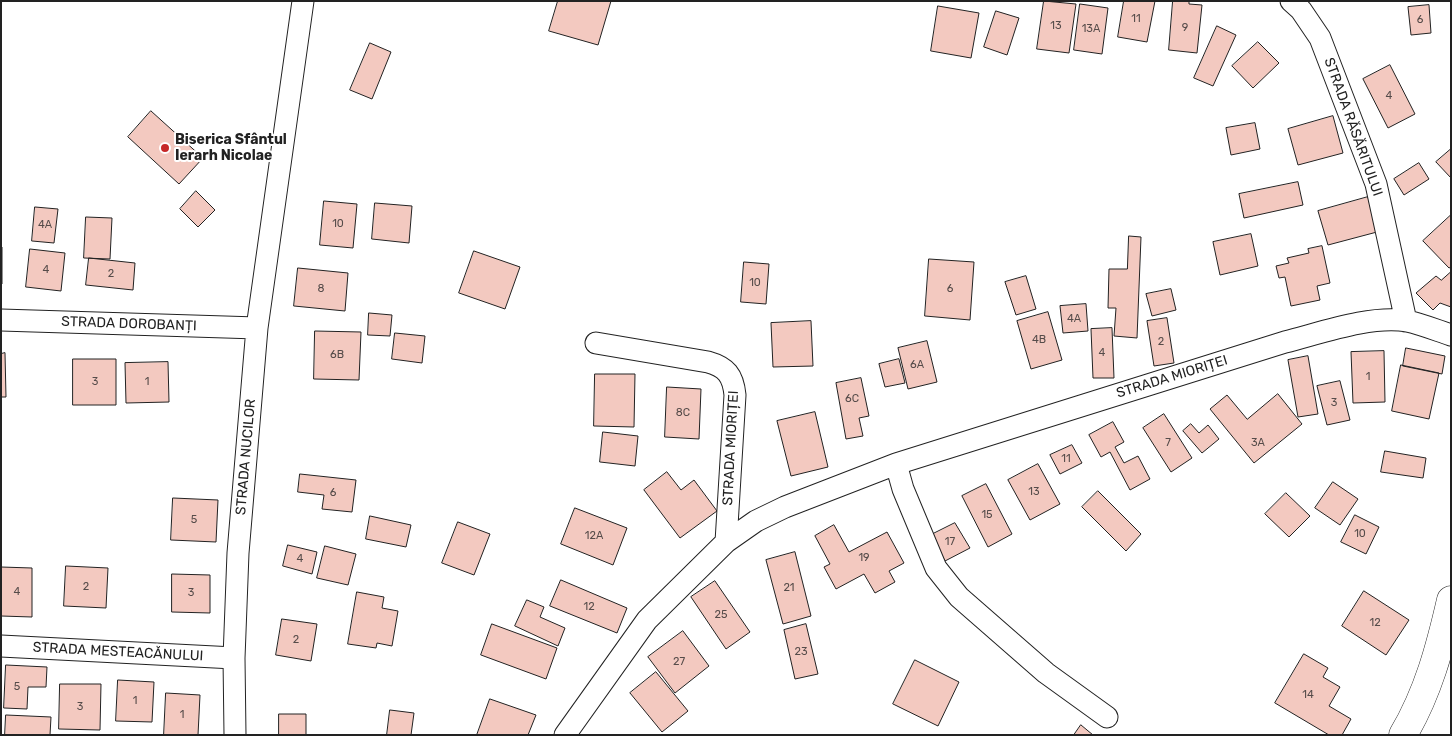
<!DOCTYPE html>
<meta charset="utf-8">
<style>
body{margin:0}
#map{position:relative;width:1452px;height:736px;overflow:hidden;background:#fff;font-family:Rubik,sans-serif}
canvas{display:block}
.frame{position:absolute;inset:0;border:2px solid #222;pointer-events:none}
</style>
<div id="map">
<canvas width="1452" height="736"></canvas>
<div class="frame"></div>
</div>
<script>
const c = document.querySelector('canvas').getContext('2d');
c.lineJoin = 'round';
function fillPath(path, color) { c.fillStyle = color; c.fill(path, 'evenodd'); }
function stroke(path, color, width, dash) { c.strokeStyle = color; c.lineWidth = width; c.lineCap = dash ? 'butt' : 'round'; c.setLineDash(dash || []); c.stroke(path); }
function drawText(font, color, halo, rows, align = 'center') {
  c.font = font + ' Rubik,sans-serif'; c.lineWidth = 4; c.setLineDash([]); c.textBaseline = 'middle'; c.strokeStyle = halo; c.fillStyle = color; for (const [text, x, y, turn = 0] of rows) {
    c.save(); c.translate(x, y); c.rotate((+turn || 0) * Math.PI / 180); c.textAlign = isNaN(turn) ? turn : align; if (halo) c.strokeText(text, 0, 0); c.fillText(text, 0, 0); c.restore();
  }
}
const building = new Path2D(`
 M558,1H611L598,45L549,31Z
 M1044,1L1076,4L1069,53L1037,49Z
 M1124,1H1155L1147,42L1118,37Z
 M1173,1H1189V4L1202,5L1197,53L1169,50Z
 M1080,4L1108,8L1102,54L1074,50Z
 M1429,5L1431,33L1411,35L1408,7Z
 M938,6L979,13L971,58L931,51Z
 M996,11L1019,18L1007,55L984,47Z
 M1217,26L1236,35L1213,86L1194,78Z
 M1258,42L1279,63L1253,88L1232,66Z
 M370,43L391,52L372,99L350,90Z
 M1390,65L1415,114L1388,128L1363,79Z
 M151,111L203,158L179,184L128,137Z
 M1333,116L1343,153L1298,165L1288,129Z
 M1255,123L1260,149L1231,155L1226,128Z
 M1451,149V178L1436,162Z
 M1419,163L1429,179L1404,195L1394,179Z
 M1298,182L1303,205L1244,218L1239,194Z
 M196,191L215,210L198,227L180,209Z
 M1368,197L1377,232L1328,245L1318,211Z
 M324,201L357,204L353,248L320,245Z
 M375,203L412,206L409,243L372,239Z
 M35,207L58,209L54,243L32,241Z
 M1451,215V267L1449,268L1423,241Z
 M86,217L112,218L110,259L84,258Z
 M1251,234L1258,266L1220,275L1213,242Z
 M1129,236L1141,237L1137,338L1114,336L1116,308H1108L1109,269H1127Z
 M1322,246L1330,283L1317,286L1320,300L1291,306L1285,277L1279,278L1276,266L1289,263L1287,258L1309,253L1308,249Z
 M1,247H2V284H1Z
 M30,249L65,253L61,291L26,287Z
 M474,251L520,267L505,309L459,293Z
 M89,258L135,263L133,290L86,285Z
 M929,259L974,262L970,320L925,316Z
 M744,262L769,264L766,304L741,302Z
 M298,268L348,273L345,311L294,306Z
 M1451,272V307L1440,303L1433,310L1416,293L1436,276L1441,280Z
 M1026,276L1036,309L1016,315L1005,282Z
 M1171,289L1176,310L1152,316L1146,294Z
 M1086,304L1088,331L1063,333L1060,306Z
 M1048,312L1062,360L1031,369L1017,321Z
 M369,313L392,315L390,336L368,335Z
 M1167,318L1174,363L1154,366L1147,321Z
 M811,321L813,366L773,367L771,323Z
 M1112,328L1114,378H1093L1091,329Z
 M315,331L361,332L359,380L314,379Z
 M395,333L425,336L422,363L392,359Z
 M927,341L937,382L908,389L898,348Z
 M1406,348L1445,356L1442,374L1403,366Z
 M1384,351L1385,402L1353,403L1351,352Z
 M5,353L6,397H1V354Z
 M1308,356L1318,414L1298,417L1288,360Z
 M73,359H116V405H73Z
 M899,359L905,383L885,387L879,364Z
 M168,362L169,402L126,403L125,363Z
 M1401,365L1439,373L1429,419L1392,411Z
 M595,374H635L634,427L594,426Z
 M861,378L869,416L859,418L863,436L846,439L836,383Z
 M1340,381L1350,420L1327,425L1317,386Z
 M667,387L701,389L699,439L665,437Z
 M1278,394L1302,424L1254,463L1210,409L1227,395L1247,419Z
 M815,412L828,467L791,476L777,421Z
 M1164,414L1192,458L1171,472L1143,428Z
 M1113,422L1124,442L1115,447L1124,463L1138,456L1150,479L1130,490L1110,452L1101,457L1089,435Z
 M1191,424L1199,433L1208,425L1219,439L1202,453L1183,431Z
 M603,432L638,436L635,466L600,462Z
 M1072,445L1082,463L1060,474L1050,455Z
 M1385,451L1426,458L1423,478L1381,472Z
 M1038,464L1060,504L1030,520L1008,480Z
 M667,472L681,490L694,480L717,511L680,538L644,490Z
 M300,474L356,480L352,512L322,509L324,495L298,492Z
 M1333,482L1358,499L1340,525L1315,508Z
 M986,484L1012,534L988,547L962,496Z
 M1098,491L1141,534L1126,551L1082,507Z
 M1286,493L1310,516L1289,537L1265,514Z
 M173,498L218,500L216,542L171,540Z
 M575,508L627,528L613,565L561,544Z
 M1355,515L1379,527L1366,554L1341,542Z
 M370,516L411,525L406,547L366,539Z
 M458,522L490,534L474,575L442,563Z
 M955,523L970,548L945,561L931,535Z
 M834,525L849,552L887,532L904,563L889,571L895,582L875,593L864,574L836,589L824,567L830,564L815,536Z
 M288,545L317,552L312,574L283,566Z
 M325,546L356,554L348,585L317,578Z
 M795,552L811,616L783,624L766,560Z
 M66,566L108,568L106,608L64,606Z
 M1,567L32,568V617L1,616Z
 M172,574L210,575V613L172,612Z
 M561,580L627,608L617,633L550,606Z
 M715,581L750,632L726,649L691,597Z
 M1364,591L1409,620L1386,655L1342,626Z
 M357,592L384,597L382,608L398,611L392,646L377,643L376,648L348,644Z
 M527,600L544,607L540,617L565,628L558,646L515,626Z
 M282,619L317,624L311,661L276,655Z
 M492,624L557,648L546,679L481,655Z
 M806,624L818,674L795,679L784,630Z
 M683,631L709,666L675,693L648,657Z
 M1304,654L1328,668L1323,677L1340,687L1329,706L1351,719L1342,735H1329L1275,703Z
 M915,660L959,682L938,726L893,704Z
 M6,665L47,667L46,687H28L27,709L4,708Z
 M656,672L688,711L662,732L630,693Z
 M118,680L154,682L152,722L116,721Z
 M60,684H101L100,730L59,729Z
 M166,693L200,695L198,735H164Z
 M490,699L536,715L528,735H477Z
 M390,710L414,713L411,735H387Z
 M279,714H306V735H279Z
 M6,715L51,717L50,735H5Z
 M1081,725L1093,735H1074Z`);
const street = new Path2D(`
 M1291,1L1301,10L1320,38L1376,184L1406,321
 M1,320L257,328
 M596,343L708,362C726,367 733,375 735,395L726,542
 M896,464L903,489L936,568L959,597L1046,673L1107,717
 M1,646L234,658
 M235,735L234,658L238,553L257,328L303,1
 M565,735L647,620L726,542L756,521L785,507L896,464L1285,342C1321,333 1370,315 1407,321C1421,324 1436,330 1451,335`);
const secondary = new Path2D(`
 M1403,735C1428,693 1440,648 1451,600`);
const markers = [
 [165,148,5,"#c62828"]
];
const numberNames = [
 ["11",1136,19],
 ["6",1420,20],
 ["13",1056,26],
 ["9",1185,28],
 ["13A",1091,29],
 ["4",1389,96],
 ["10",338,224],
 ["4A",45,225],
 ["4",46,270],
 ["2",111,274],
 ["10",755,283],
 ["8",321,289],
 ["6",950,289],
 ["4A",1074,319],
 ["4B",1039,340],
 ["2",1161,342],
 ["4",1102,353],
 ["6B",337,355],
 ["6A",917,365],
 ["1",1368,377],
 ["3",95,382],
 ["1",147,382],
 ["6C",852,399],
 ["3",1334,403],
 ["8C",683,413],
 ["7",1168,443],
 ["3A",1258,443],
 ["11",1066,459],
 ["13",1034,492],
 ["6",333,493],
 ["15",987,515],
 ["5",194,520],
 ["10",1360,534],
 ["12A",594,536],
 ["17",950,542],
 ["19",864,558],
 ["4",300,559],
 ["2",86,587],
 ["21",789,588],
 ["4",17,592],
 ["3",191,593],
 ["12",589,607],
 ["25",721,615],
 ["12",1375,623],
 ["2",296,640],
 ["23",801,652],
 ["27",679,662],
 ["5",17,687],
 ["14",1308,695],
 ["1",135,701],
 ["3",80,707],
 ["1",182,715]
];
const streetNames = [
 ["STRADA RĂSĂRITULUI",1353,127,70],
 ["STRADA DOROBANȚI",129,324,2],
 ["STRADA MIORIȚEI",1172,377,-17],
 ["STRADA MIORIȚEI",731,448,-87],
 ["STRADA NUCILOR",246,457,-85],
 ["STRADA MESTEACĂNULUI",118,652,3]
];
const poiNames = [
 ["Biserica Sfântul",175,140],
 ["Ierarh Nicolae",175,156]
];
fillPath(building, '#f3c9c0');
stroke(building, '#222', 1);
stroke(street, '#222', 23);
stroke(secondary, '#222', 29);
stroke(street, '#fff', 21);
stroke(secondary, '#fff', 28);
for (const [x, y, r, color] of markers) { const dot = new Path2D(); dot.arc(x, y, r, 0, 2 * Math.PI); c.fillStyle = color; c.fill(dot); stroke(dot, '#fff', 2); }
drawText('11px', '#564c4a', null, numberNames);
drawText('14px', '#222', '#fff', streetNames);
drawText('bold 14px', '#222', '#fff', poiNames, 'left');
</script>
